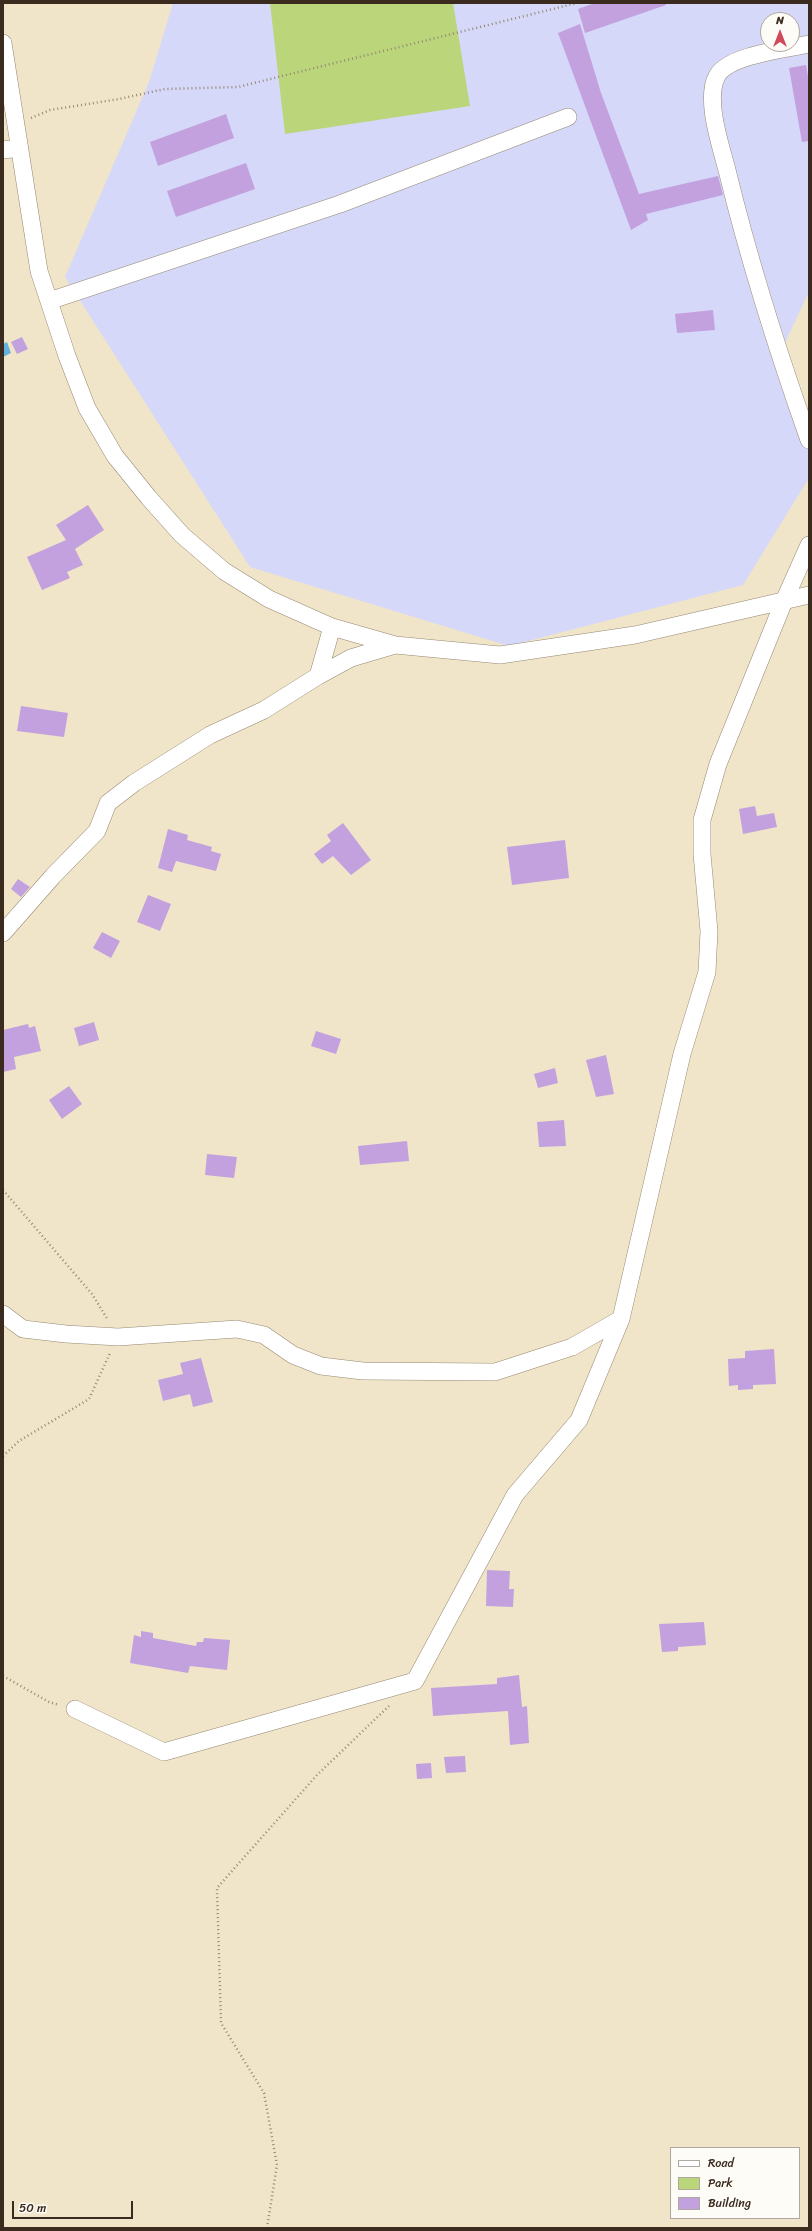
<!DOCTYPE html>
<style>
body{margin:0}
#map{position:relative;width:812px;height:2231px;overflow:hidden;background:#f0e5c8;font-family:Sriracha,sans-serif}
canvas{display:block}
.frame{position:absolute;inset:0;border:4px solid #3b2a1e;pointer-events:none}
.legend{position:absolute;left:670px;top:2147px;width:130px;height:72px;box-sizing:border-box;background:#fdfcf7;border:1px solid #afa8a0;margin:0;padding:5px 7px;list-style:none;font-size:12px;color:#3b2a1e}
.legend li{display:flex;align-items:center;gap:8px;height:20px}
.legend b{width:20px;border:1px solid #afa8a0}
.north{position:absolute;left:760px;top:12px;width:40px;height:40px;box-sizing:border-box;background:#fdfcf7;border:1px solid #afa8a0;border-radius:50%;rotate:0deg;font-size:11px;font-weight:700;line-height:16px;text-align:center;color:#3b2a1e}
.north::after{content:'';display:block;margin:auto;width:14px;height:18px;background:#d1495b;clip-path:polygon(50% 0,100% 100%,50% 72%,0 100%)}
.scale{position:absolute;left:12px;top:2201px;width:121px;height:18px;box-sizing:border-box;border:2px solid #3b2a1e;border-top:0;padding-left:5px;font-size:12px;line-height:14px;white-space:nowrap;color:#3b2a1e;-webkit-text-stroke:3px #fdfcf7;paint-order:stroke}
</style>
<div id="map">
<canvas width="812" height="2231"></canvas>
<div class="frame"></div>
<ul class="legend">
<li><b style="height:5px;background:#fff"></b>Road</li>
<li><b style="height:11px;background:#bbd57a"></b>Park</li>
<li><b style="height:11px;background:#c2a1de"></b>Building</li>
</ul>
<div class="north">N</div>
<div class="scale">50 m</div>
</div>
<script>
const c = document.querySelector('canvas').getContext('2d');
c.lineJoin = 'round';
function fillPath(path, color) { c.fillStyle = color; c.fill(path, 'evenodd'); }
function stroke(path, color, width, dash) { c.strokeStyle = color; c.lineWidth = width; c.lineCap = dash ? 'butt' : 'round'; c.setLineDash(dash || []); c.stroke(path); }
const built = new Path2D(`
 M173,3H809V292L782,349L809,421V478L743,585L509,646L250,567L65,277L149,82ZM768,20H792V44H768Z`);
const green = new Path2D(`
 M270,3H453L470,106L285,134Z`);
const water = new Path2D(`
 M7,342L11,353L3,357V344Z`);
const building = new Path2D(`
 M595,3H666V5L585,33L578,9Z
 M580,24L601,93L639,194L718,176L723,195L646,214L648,220L631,230L558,33Z
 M806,65L809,83V141L802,142L789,68Z
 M226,114L234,138L158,166L150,142Z
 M246,163L255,189L176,217L167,191Z
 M713,310L715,330L677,333L675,314Z
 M22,337L28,349L17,354L11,342Z
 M88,505L104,530L75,549L83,565L67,572L70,578L42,590L27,557L66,540L56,525Z
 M21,706L68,713L64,737L17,731Z
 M755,806L757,816L774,813L777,827L743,834L739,809Z
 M343,823L371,860L351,875L333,856L322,864L314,854L331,841L327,835Z
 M168,829L188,835L187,840L212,847L211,851L221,854L216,871L176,861L172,872L158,868Z
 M565,840L569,878L512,885L507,847Z
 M18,879L30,887L21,897L11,889Z
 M148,895L171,904L160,931L137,922Z
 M102,932L120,941L111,958L93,948Z
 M94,1022L99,1040L79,1046L74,1028Z
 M28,1024L29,1028L35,1026L41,1051L14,1057L16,1069L3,1072V1030Z
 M316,1031L341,1039L336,1054L311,1046Z
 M606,1055L614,1094L596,1097L586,1060Z
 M555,1068L558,1083L538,1088L534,1074Z
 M69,1086L82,1104L62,1119L49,1100Z
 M564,1120L566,1146L539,1147L537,1122Z
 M407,1141L409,1161L360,1165L358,1146Z
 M207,1154L237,1157L234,1178L205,1175Z
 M774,1349L776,1384L753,1385V1389L738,1390V1385L729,1386L728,1359L745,1358V1351Z
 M201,1358L213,1402L193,1407L190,1394L163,1401L158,1380L183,1374L180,1363Z
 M487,1570L510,1571L509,1589H514L513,1607L486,1606Z
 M704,1622L706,1645L678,1647V1651L662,1652L659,1624Z
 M141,1631L153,1633V1638L196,1646L197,1642H203L204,1638L230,1640L227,1670L190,1666L188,1673L130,1663L134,1635L141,1637Z
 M519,1675L522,1707L527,1706L529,1743L510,1745L508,1711L433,1716L431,1688L497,1684V1678Z
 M465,1756L466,1772L446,1773L444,1757Z
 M431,1763L432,1778L417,1779L416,1764Z`);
const path = new Path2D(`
 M31,118L50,110L119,99L165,89L238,87L577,3
 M3,1190L92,1294L108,1320
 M3,1456L19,1441L89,1399L110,1353
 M3,1676L49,1702L59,1705
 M267,2228L277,2165L264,2093L221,2023L217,1888L317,1775L389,1706`);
const minor = new Path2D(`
 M3,43L39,271L67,356L87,408L115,456L149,498L182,535L224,571L269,599L332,627L395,645L500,655L635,635L809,595
 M809,44C787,49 728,55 717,76C704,100 722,149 728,174C750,264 778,352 809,440
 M3,150L19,148
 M49,301L340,204L568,117
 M318,676L332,627
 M3,933L53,876L97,831L108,803L134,783L210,735L264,710L318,676L351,658L395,645
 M3,1314L23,1329L66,1334L118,1337L237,1329L264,1335L293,1355L321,1366L363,1371L495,1372L572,1347L621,1319
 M75,1709L164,1752L415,1681L515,1495L579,1420L621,1319L682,1054L707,972L709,931L702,854V820L718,764L784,601L809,545`);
fillPath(built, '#d5d8f9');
fillPath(green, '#bbd57a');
fillPath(water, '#65b2df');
fillPath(building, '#c2a1de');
stroke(minor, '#968873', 18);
stroke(path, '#968873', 2.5, [1, 3]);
stroke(minor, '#fff', 17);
</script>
